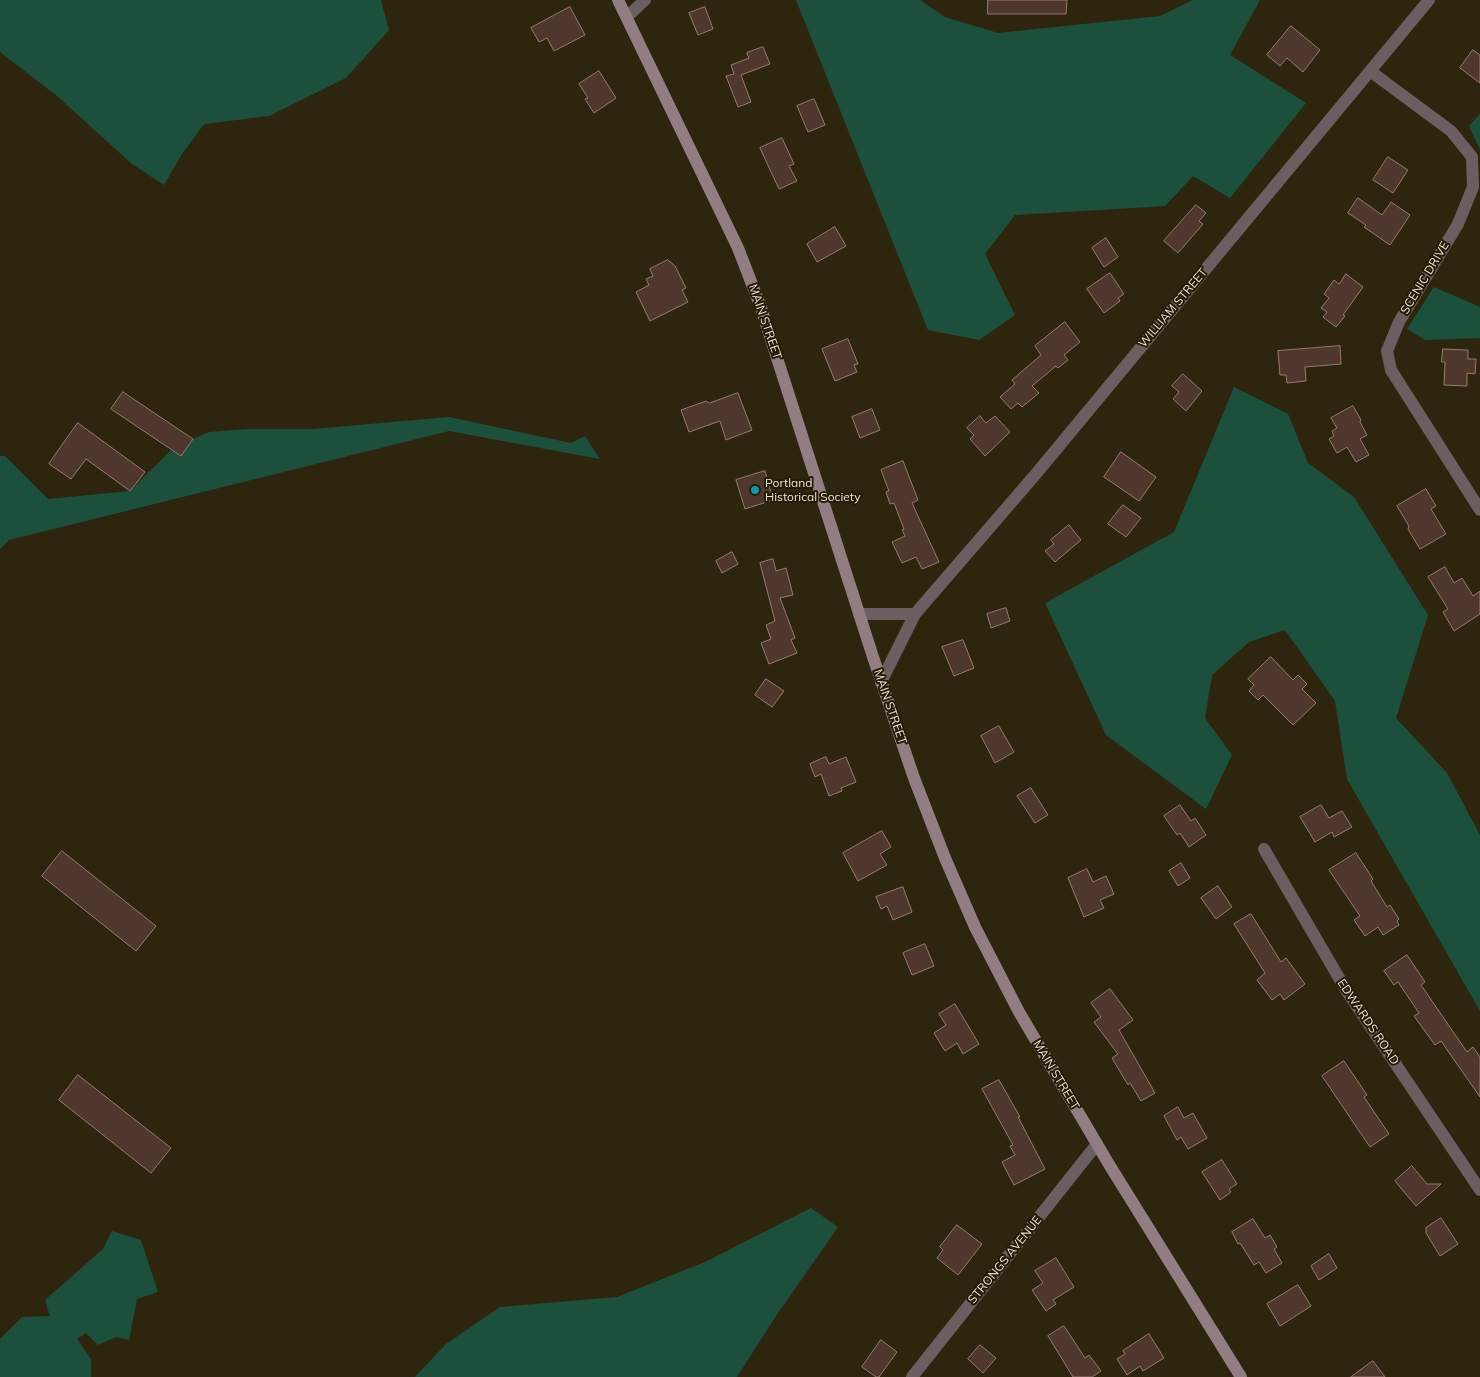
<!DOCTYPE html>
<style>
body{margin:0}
canvas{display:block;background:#2d250e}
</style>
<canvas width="1480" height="1377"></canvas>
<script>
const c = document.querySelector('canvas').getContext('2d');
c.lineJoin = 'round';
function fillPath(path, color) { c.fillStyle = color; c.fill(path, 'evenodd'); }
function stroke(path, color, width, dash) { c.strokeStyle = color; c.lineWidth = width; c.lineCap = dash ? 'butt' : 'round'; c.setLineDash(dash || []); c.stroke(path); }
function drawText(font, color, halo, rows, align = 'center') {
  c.font = font + ' Mulish,sans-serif'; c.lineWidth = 4; c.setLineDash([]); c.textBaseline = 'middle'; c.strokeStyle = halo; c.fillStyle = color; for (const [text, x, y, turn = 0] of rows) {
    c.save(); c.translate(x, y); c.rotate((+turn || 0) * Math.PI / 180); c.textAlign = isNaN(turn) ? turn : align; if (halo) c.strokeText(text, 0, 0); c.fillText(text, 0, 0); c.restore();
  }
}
const green = new Path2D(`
 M0,0H381L389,30L346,78L269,116L204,124L182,154L164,185L132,164L57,96L0,52Z
 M796,0H920L945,17L998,33L1160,16L1193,0H1260L1230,55L1306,103L1230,198L1193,176L1165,206L1015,215L985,254L1015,315L979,340L928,330Z
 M1480,114V150L1469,126Z
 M1434,287L1480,307V338L1425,340L1407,329Z
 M1234,387L1288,414L1308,463L1354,497L1428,615L1396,718L1447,773L1480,835V1011L1347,779L1335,701L1285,630L1249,642L1212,675L1205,718L1232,755L1206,809L1106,735L1045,603L1174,532Z
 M449,417L571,443L585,436L600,459L449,431L9,540L0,549V456H5L48,499L130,491L171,450L181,456L193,439L209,432L249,429H314Z
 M811,1208L838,1227L776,1316L737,1377H415L446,1344L500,1307L617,1297L705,1262Z
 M112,1231L141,1240L158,1292L137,1299L129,1340L116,1337L98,1345L86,1333L77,1339L91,1359V1377H0V1339L22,1317L50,1316L45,1300L103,1249Z`);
const building = new Path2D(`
 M988,0H1067L1066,14H988Z
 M570,7L585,35L554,51L547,38L539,42L531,28Z
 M705,7L713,29L698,35L689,13Z
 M1291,26L1320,50L1303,72L1287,58L1280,66L1267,55Z
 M763,47L770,64L741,75L751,102L738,107L726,76L734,74L731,65L749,58L747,53Z
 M1473,50L1480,55V83L1460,68Z
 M599,71L616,98L594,113L585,99L588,98L579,84Z
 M814,99L825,125L808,132L797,106Z
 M782,138L794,164L789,166L797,181L779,189L760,148Z
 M1388,157L1408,170L1393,193L1373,180Z
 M1358,198L1382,215L1391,202L1410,215L1390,245L1364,227L1366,225L1348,213Z
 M1196,205L1206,213L1199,221L1203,224L1178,253L1164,241Z
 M835,227L846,246L817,262L807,244Z
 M1106,238L1118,257L1104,267L1092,248Z
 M668,260L675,266L686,288L682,290L688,302L650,321L636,292L649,285L646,279L653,276L650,269Z
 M1110,273L1124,294L1118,298L1120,301L1104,313L1087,289Z
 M1346,274L1363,287L1343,315L1345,316L1336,327L1323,317L1327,312L1321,308L1329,298L1324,294L1334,280L1339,284Z
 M1065,322L1080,342L1064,355L1068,360L1058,368L1056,366L1032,386L1039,393L1022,407L1018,403L1011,409L1000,397L1015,384L1012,380L1041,355L1035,346Z
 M848,339L858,364L854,365L857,372L835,381L822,349Z
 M1340,346L1341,364L1305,367L1306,381L1287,383L1286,375H1280L1278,351Z
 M1443,349L1468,350V359H1476L1475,374L1467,373V386L1444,385L1445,362H1442Z
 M1183,374L1202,391L1186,411L1173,399L1179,392L1172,386Z
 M123,392L193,439L181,456L111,409Z
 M738,393L752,430L726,440L720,421L689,432L681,410L706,401L709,403Z
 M1353,406L1361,420L1360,422L1367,435L1360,439L1369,455L1356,462L1347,447L1337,453L1329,439L1334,436L1332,431L1337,428L1331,418Z
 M872,409L880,430L860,438L852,417Z
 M980,416L986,423L995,416L1010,432L985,456L970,439L974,435L967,428Z
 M78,423L145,472L130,491L86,459L71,479L49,464Z
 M1121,452L1156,477L1139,501L1104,477Z
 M903,461L918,500L912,503L939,562L922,569L916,557L902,563L892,542L905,536L902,530L904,529L894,503L890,504L886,492L889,491L881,470Z
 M765,471L773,500L745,509L736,480Z
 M1426,489L1436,506L1431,509L1446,534L1420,549L1408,529L1409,526L1397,506Z
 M1123,505L1141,518L1126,537L1108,524Z
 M1069,525L1081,540L1055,562L1045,551L1054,544L1051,540Z
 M732,552L738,564L722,573L716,561Z
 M773,559L776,571L786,568L793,595L780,598L795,638L791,640L797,653L769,664L761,643L771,639L766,625L775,621L760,563Z
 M1445,567L1454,583L1462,578L1473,596L1480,591V614L1454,631L1443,612L1448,609L1428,577Z
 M1006,608L1010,621L991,628L987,614Z
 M963,640L974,668L954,676L942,647Z
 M1271,657L1293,680L1298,675L1307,684L1302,689L1316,703L1293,725L1263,695L1258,700L1249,691L1254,685L1248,679Z
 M766,679L784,691L772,707L755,695Z
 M999,726L1014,752L995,763L981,736Z
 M826,757L829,764L846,757L856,782L841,788L842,791L829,796L821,774L815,777L810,764Z
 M1031,788L1048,815L1035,823L1017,796Z
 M1180,805L1191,821L1195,818L1206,835L1189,847L1180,833L1177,835L1164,816Z
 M1321,805L1329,818L1342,811L1352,827L1334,837L1332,832L1315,842L1300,817Z
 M882,831L891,847L880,854L887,865L858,881L843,853Z
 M62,851L156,926L136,951L42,876Z
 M1356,853L1373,879L1371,881L1387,907L1390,905L1399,919L1397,921L1399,925L1383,935L1378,927L1365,936L1354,920L1360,916L1329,870Z
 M1181,863L1190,878L1178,886L1169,871Z
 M1087,869L1093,882L1106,876L1114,894L1100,900L1104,908L1084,917L1068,878Z
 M1218,886L1232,907L1216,919L1201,898Z
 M903,887L912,912L893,920L887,906L881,909L876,897Z
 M1251,914L1281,962L1286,958L1305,984L1284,1000L1280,994L1272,1000L1257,980L1265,973L1234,924Z
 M925,944L934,966L912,975L903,953Z
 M1407,955L1425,982L1421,985L1467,1052L1473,1047L1480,1057V1097L1441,1041L1435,1045L1414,1016L1419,1013L1398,982L1394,985L1384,971Z
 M1110,989L1133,1020L1119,1030L1155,1093L1141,1101L1130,1083L1128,1085L1112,1058L1118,1054L1094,1022L1101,1017L1091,1003Z
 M955,1004L979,1044L963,1054L957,1043L945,1051L934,1033L946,1025L939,1014Z
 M1344,1061L1367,1095L1364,1097L1389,1134L1370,1147L1322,1076Z
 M78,1075L171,1148L151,1173L59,1100Z
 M999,1080L1020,1117H1018L1045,1169L1014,1185L1002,1162L1015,1155L1010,1146L1013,1145L982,1089Z
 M1178,1107L1184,1118L1193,1113L1207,1138L1188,1149L1181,1137L1177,1140L1164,1116Z
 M1222,1160L1237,1184L1229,1189L1231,1192L1220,1200L1202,1172Z
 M1412,1166L1427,1184H1441L1416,1206L1395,1181Z
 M1441,1218L1458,1244L1440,1256L1426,1233V1228Z
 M1253,1219L1265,1238L1270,1235L1277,1247L1274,1249L1282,1263L1266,1273L1259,1262L1254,1265L1240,1243L1238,1244L1232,1232Z
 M957,1225L982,1244L958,1275L937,1258L943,1250L940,1247Z
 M1329,1254L1337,1268L1319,1280L1311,1266Z
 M1056,1258L1074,1287L1053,1300L1056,1304L1046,1311L1032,1290L1043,1283L1035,1271Z
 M1298,1285L1311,1306L1280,1326L1267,1304Z
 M1064,1326L1085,1358L1089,1355L1101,1371L1092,1377H1073L1048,1336Z
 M1149,1334L1164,1358L1143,1371L1140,1366L1127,1375L1117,1359L1125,1354L1123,1351Z
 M881,1340L897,1352L879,1377H876L862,1367Z
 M980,1345L996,1358L983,1373L968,1359Z
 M1373,1361L1385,1377H1351Z`);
const street = new Path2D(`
 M627,17L645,0
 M1370,71L1451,131L1472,157L1473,187L1458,224L1399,322L1387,351L1391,370L1480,510
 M859,614H915
 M881,682L915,614L1035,475L1429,0
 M1264,849L1346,990L1480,1190
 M912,1377L1097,1144`);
const secondary = new Path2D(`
 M618,0L738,248L760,305L873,657L914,778L945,858L975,927L1019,1012L1110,1166L1241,1377`);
const markers = [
 [755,490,5,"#0f9aa8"]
];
const streetNames = [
 ["SCENIC DRIVE",1425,278,-59],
 ["WILLIAM STREET",1173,308,-50],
 ["MAIN STREET",765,322,71],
 ["MAIN STREET",890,707,71],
 ["EDWARDS ROAD",1368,1022,56],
 ["MAIN STREET",1056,1075,59],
 ["STRONGS AVENUE",1005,1260,-51]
];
const poiNames = [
 ["Portland",765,483],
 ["Historical Society",765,497]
];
fillPath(green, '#1d503c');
fillPath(building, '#4f372d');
stroke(building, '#967b6f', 1);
stroke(street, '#6b5e61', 12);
stroke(secondary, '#927d82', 12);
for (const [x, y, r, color] of markers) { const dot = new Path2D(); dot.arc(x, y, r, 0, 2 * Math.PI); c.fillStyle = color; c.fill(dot); stroke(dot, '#231b05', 2); }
drawText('12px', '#eae5d7', '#231b05', streetNames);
drawText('12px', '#eae5d7', '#231b05', poiNames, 'left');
</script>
